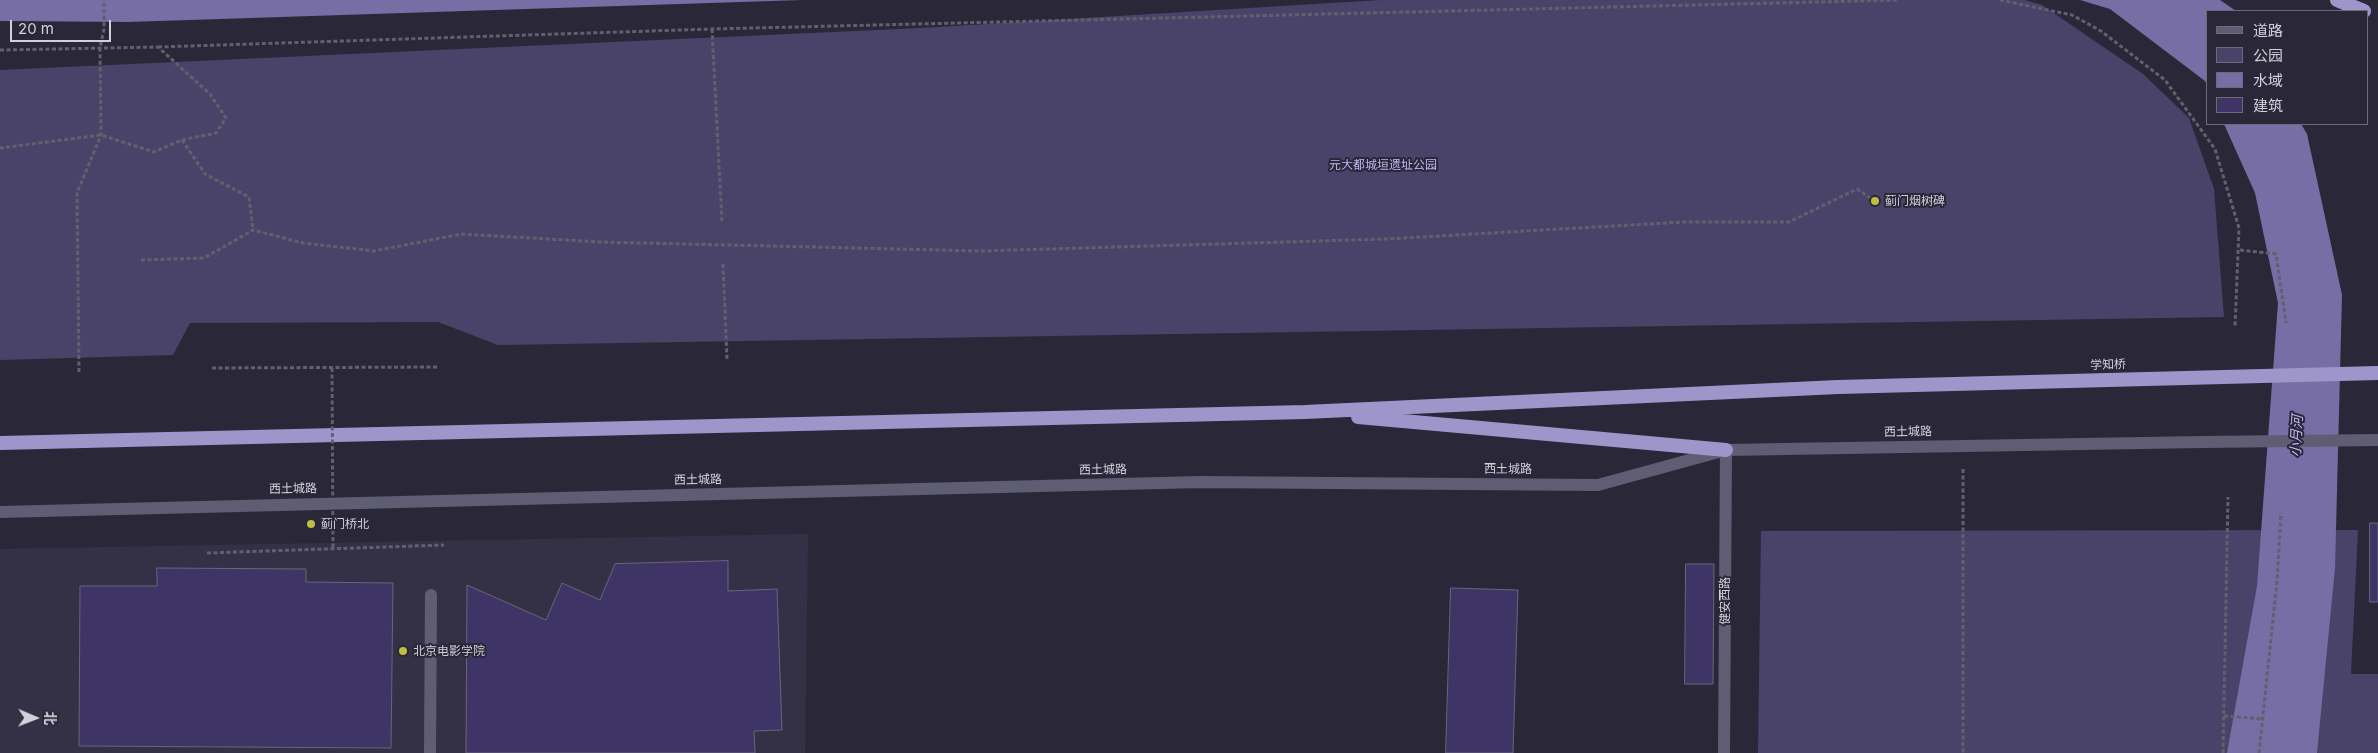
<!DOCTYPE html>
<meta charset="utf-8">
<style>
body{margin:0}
#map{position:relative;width:2378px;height:753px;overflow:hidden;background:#2a2838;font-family:Inter,"Noto Sans SC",sans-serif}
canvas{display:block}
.legend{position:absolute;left:2206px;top:10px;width:162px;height:115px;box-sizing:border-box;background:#2a2838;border:1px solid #6d6b79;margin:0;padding:6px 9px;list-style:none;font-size:15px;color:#d1d0db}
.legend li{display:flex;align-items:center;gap:10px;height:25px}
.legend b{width:25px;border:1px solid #6d6b79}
.north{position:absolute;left:10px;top:693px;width:50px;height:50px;-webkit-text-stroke:4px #2a2838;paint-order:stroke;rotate:91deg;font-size:14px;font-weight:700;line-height:20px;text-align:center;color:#d1d0db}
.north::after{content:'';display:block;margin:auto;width:18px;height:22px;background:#d1d0db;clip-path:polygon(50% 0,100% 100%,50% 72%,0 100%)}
.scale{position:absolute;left:10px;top:20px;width:101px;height:22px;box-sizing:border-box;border:2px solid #d1d0db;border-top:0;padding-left:6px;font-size:15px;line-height:18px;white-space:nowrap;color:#d1d0db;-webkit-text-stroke:4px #2a2838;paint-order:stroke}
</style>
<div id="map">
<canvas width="2378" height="753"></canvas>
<ul class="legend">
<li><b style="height:6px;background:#5f5d74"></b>道路</li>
<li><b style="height:14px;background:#494369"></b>公园</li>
<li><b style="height:14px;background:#766ea4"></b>水域</li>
<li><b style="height:14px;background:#3e3566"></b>建筑</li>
</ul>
<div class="north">北</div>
<div class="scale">20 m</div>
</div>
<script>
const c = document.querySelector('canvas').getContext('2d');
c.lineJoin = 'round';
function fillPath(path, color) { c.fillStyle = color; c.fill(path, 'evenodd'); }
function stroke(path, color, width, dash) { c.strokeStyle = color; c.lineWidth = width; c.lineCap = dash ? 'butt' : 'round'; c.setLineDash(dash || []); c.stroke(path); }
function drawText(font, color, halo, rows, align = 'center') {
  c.font = font + ' Inter,"Noto Sans SC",sans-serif'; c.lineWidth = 4; c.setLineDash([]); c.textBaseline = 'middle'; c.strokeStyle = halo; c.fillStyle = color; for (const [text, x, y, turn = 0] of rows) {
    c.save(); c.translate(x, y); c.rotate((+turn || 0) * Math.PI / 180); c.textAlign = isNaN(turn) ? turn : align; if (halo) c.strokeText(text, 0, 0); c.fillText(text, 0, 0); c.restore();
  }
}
const built = new Path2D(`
 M808,534L805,753H0V549Z`);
const green = new Path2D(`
 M1381,0H2025L2042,5L2143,74L2189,118L2214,189L2224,317L498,345L438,322L190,323L173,355L0,360V70L921,28Z
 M2358,530L2351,674H2378V753H1758L1761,531Z`);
const water = new Path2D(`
 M0,0H802L128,22L0,21Z
 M2080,0H2220L2236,11H2207V85L2205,81L2110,9Z
 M2224,124H2301L2307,134L2342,295L2335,568L2317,753H2227L2257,586L2278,303L2255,193Z`);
const building = new Path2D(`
 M2370,523H2378V602H2370Z
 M728,561V591L777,589L782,730L754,731L755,753H466L467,585L546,620L562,583L600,600L615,564Z
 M1686,564H1714L1713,684H1685Z
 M157,568L306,569V582L393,583L391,748L79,746L80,586H157Z
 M1451,588L1518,590L1513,753H1446Z`);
const path = new Path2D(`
 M2000,0L2072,15L2101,31L2165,80L2215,149L2239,228L2235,327
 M712,29L722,223
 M158,47L712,29L1899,0
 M0,50L158,47L210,94L226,118L216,133L182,140L154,152L101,135L0,148
 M182,140L205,174L249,197L253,230
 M2240,250L2276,254L2286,323
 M141,260L204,258L253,230L303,243L374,251L461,234L600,242L981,251L1386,239L1683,222H1789L1857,189L1875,201
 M723,264L727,359
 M212,368L439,367
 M79,372L77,193L101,135L100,48L104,29V0
 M1963,469V753
 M207,553L444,545
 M2224,716L2263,719
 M2223,753L2228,497
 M2259,753L2277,581L2281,513`);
const minor = new Path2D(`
 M430,753L431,595
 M1724,753L1726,450`);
const tertiary = new Path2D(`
 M0,512L1200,482L1598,485L1726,450L2202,442`);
const trunk = new Path2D(`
 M2337,0L2364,11
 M1358,417L1726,450
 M0,443L1305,412L1838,387`);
const pathBridge = new Path2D(`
 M332,368L333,548`);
const tertiaryBridge = new Path2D(`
 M2202,442L2378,440`);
const trunkBridge = new Path2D(`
 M1838,387L2378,373`);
const markers = [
 [1875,201,5,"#bdbf43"],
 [311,524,5,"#bdbf43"],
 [403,651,5,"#bdbf43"]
];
const parkNames = [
 ["元大都城垣遗址公园",1383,165]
];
const poiNames = [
 ["蓟门烟树碑",1885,201],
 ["蓟门桥北",321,524],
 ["北京电影学院",413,651]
];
const streetNames = [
 ["学知桥",2108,365,-2],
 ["西土城路",1908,432,-1],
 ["西土城路",1508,469],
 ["西土城路",1103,470,-1],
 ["西土城路",698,480,-1],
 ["西土城路",293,489,-1],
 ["健安西路",1725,601,-90]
];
const waterNames = [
 ["小月河",2297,436,-87]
];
fillPath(built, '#343147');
fillPath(green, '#494369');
fillPath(water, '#766ea4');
fillPath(building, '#3e3566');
stroke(building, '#696679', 1);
stroke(path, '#62606f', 3, [4, 2.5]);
stroke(minor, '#5f5d74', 12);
stroke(tertiary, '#5f5d74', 12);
stroke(trunk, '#9e96cb', 14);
stroke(pathBridge, '#62606f', 3, [4, 2.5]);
stroke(tertiaryBridge, '#5f5d74', 12);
stroke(trunkBridge, '#9e96cb', 14);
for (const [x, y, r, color] of markers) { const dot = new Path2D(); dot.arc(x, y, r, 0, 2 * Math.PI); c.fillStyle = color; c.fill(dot); stroke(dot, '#2a2838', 2); }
drawText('12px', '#bfb6f6', '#2a2838', parkNames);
drawText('12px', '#d1d0db', '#2a2838', poiNames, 'left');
drawText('12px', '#d1d0db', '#2a2838', streetNames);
drawText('italic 14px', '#c3bafa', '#2a2838', waterNames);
</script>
